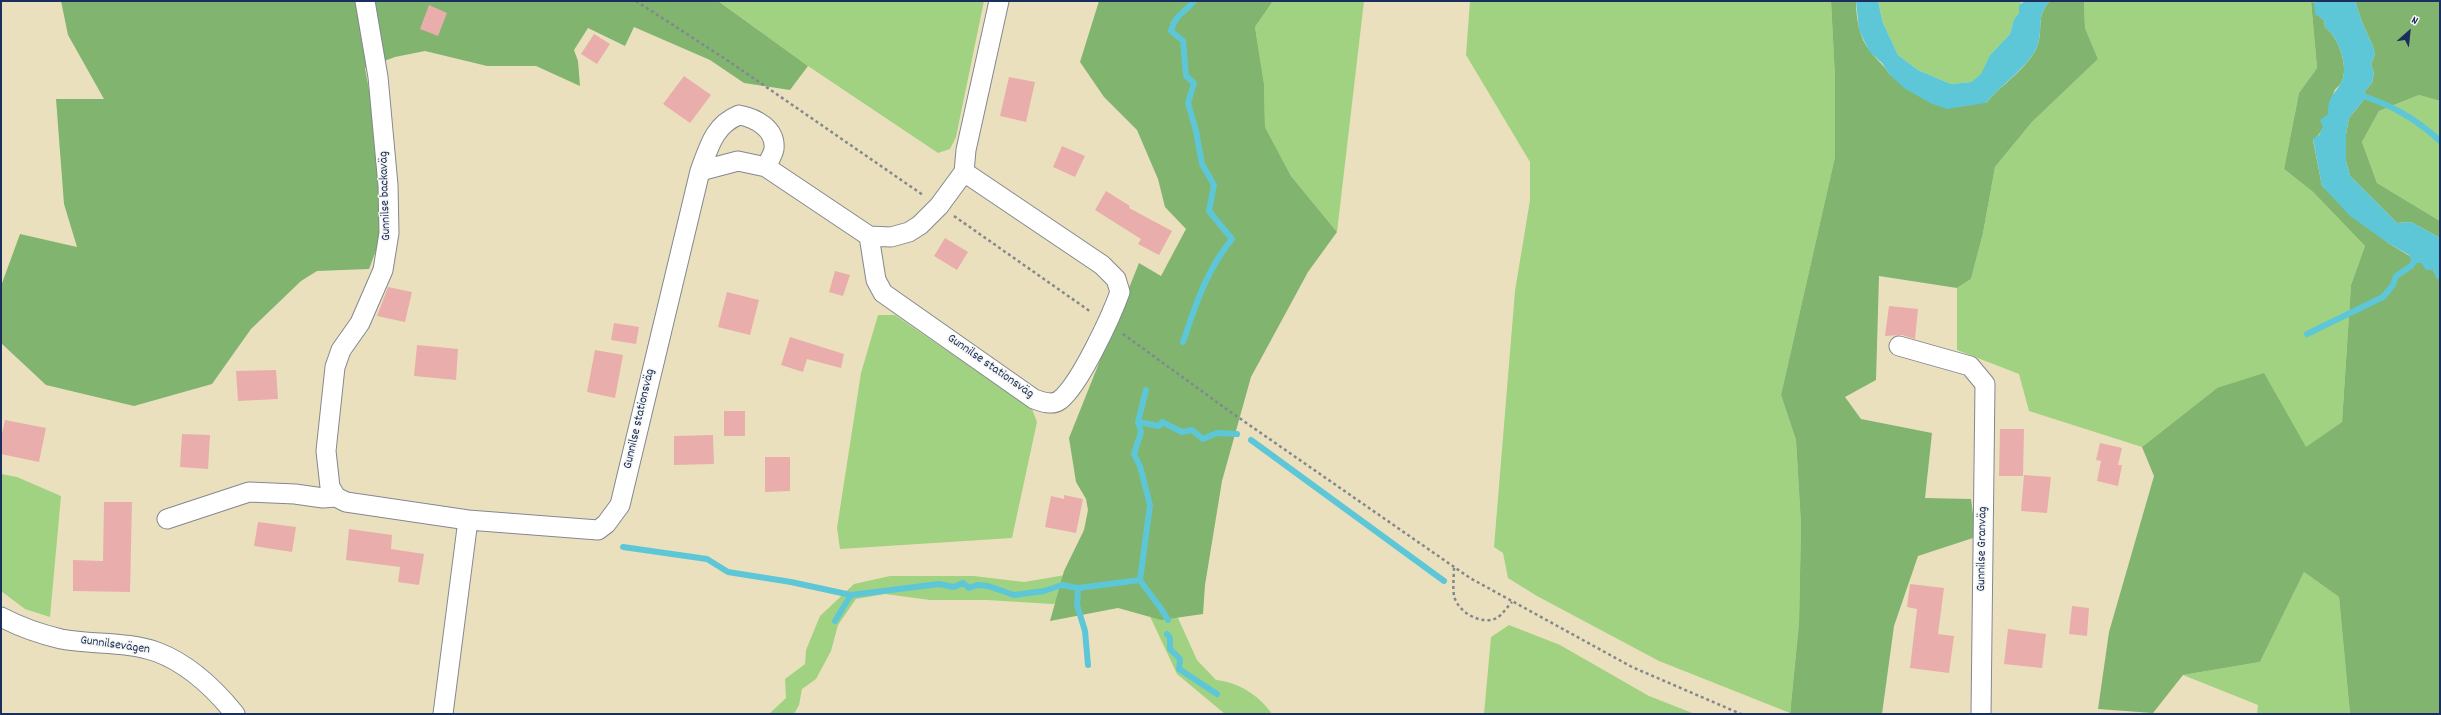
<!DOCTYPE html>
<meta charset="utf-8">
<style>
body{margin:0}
#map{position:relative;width:2441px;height:715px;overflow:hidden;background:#ebe0be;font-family:Dekko,sans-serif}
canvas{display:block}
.frame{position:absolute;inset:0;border:2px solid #1b2f5e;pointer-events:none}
.north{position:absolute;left:2389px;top:12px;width:40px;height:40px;-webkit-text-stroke:3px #f6f6f2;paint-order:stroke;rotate:27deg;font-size:11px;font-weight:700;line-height:16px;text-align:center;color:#1b2f5e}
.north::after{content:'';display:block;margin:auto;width:14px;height:18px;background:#1b2f5e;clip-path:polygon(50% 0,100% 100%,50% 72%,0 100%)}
</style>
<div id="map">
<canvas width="2441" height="715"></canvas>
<div class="frame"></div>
<div class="north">N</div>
</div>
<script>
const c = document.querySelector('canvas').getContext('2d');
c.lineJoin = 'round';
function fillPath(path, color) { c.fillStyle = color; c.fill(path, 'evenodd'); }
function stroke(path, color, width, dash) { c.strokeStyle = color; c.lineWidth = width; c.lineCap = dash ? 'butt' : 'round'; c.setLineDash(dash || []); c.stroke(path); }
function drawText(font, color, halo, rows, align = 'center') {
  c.font = font + ' Dekko,sans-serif'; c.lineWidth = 3; c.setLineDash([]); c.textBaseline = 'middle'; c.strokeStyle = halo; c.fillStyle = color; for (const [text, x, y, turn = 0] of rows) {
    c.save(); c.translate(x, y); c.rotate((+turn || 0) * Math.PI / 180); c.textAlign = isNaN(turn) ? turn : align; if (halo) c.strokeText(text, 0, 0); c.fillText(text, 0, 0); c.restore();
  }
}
const green = new Path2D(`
 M718,1H984L956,137L950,149L938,153L808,66Z
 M1273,1H1364L1337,232L1291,176L1265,127L1264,84L1255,27Z
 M1470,1H1831L1835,78V157L1781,395L1796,440L1801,525L1799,623L1790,713L1659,661L1537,596L1508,578L1503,553L1494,547L1515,291L1530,200V162L1466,55Z
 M1878,1H2021L2019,13L2014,19L2010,34L1990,55L1982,74L1971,82L1951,84L1918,70L1898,55L1883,23Z
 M2084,1H2311L2317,68L2299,93L2284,169L2313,192L2365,246L2351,285L2342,422L2306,448L2217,388L2142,447L2029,411L2019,374L1957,350V288L1971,279L1983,233L1995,167L2032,122L2098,59L2085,28Z
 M2419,95L2440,101V221L2377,183L2362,142L2379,111Z
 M878,315H895L1032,409L1037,422L1012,538L840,549L837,528L861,373Z
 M1,474L17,477L61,496L50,617L25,609L1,591Z
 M1083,572L1174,609L1197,660L1216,680C1238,682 1259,695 1272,714H1225L1177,674L1147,610L1098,596L1052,604L987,600H930L885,594L856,599L838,625L831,651L816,679L802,689L799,705L794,714H769L786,698L785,679L805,664L806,650L820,616L854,584L890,576H974L1024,582Z
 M2304,572L2339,597L2350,714H2257L2258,705L2183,675L2260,662Z
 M1509,625L1560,645L1649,696L1695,714H1484L1491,637Z`);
const forest = new Path2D(`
 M61,1H718L808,66L790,90L744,83L710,60L634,27L625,46L588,28L574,50L578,61L580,86L536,66H487L425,51L395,57L365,68L373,112L384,229L369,269L317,271L301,281L251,329L212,384L134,406L46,385L1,343V286L20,234L77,247L64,204L56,99H104L68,35Z
 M1099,1H1273L1255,27L1264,84L1265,127L1291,176L1337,232L1308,272L1251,377L1222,481L1205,585L1203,614L1161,620L1118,608L1050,621L1064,571L1084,530L1088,510L1086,499L1076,482L1069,438L1139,263L1161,276L1186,229L1165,207L1158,179L1137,130L1104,97L1080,62Z
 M1831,1H1856C1856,17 1859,38 1870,51C1877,60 1884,65 1890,75L1986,103C2001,85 2028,68 2037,47C2044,30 2035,16 2050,1H2084L2085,28L2098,59L2032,122L1995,167L1983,233L1971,279L1957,288L1879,276L1876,380L1845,397L1861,419L1932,433L1925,498L1971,499L1976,537L1918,556L1894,626L1882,714H1790L1799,623L1801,525L1796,440L1781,395L1835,157V78Z
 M2311,1L2316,4V14L2324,20L2325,27C2338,36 2350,68 2341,83C2339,87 2335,88 2334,92C2328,108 2328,129 2313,140L2322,186L2388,243L2433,270L2437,278L2440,279V714H2350L2339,597L2304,572L2260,662L2183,675L2153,713L2098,709L2109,632L2154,476L2142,447L2217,388L2264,373L2306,447L2342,422L2351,285L2365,246L2313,192L2284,169L2299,93L2317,68Z
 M2355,1H2440V101L2419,95L2379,111L2362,142L2377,183L2440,221V238L2411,222L2397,223L2350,176L2346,161V134L2349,118L2363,101L2365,91L2372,83L2374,73L2371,64L2375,54L2372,44L2362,22Z`);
const water = new Path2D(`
 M1856,1H1878L1883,23L1898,55L1918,70L1951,84L1971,82L1981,74L1990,55L2010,34L2014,19L2019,13V5L2025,1H2050C2035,16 2044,29 2037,47C2029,66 2000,86 1986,103L1947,109L1930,103L1904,88L1890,75L1882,63L1869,51L1859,30Z
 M2314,1H2355L2362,22L2372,44L2375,54L2371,64L2374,73L2372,83L2365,91L2363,101L2349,118L2346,134V161L2350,176L2397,223L2411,222L2440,238V279H2437L2433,270H2426L2421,263H2413L2409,255L2388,243L2350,216L2322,186L2313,139L2319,135L2323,127L2320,120L2328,114C2328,95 2333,97 2341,83C2350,68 2338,36 2325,27L2324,20L2315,14Z`);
const stream = new Path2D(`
 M2357,94C2390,104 2415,118 2440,141
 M2307,334L2383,297L2393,285L2396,276L2411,266L2417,257
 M1183,342C1196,304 1206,271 1232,239L1209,211L1214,185L1202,164L1196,131L1188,103L1194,83L1186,76L1183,41L1171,31C1176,13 1183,15 1194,1
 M1146,390L1138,422L1141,432L1134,454L1140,466L1150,505L1140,580C1149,594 1160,605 1168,620
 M1138,422L1159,426L1162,422L1182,432L1192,430L1203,439L1217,433L1237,434
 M1251,440L1444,581
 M623,547L707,559L728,572L791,582L851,595L939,584L954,587L963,583L969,588L977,585L988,586L1014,595L1044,591L1062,585L1078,588L1140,580
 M1078,588L1077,605L1085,631L1088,665
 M835,621L851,595
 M1167,634L1170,638V649L1180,659L1179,669L1217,694`);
const building = new Path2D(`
 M429,5L447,13L438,36L420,29Z
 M594,34L610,44L597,64L581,54Z
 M684,76L711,95L690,123L663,104Z
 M1009,77L1035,82L1026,122L1000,116Z
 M1062,146L1085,156L1075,177L1053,167Z
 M1106,191L1130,206L1129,208L1172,231L1159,255L1138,244L1141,239L1095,210Z
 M945,238L968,252L957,270L934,256Z
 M835,271L850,275L843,296L829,292Z
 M388,287L412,292L405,322L377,316Z
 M727,292L759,300L750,335L718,327Z
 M1889,306L1918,309L1915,339L1902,335L1885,336Z
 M614,323L639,327L636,344L611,340Z
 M790,337L844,354L841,368L807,359L803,372L781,365Z
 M417,345L458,349L456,380L414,376Z
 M595,350L623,355L615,398L587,392Z
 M276,370L278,399L238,401L236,371Z
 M724,411H745V436H724Z
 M5,420L46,428L39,462L1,454V439Z
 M2000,429H2024L2023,476H1999Z
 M182,434L210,435L208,469L180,467Z
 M713,435L714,464L674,465V436Z
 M2100,443L2122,448L2118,465H2122L2118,486L2097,481L2101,461L2096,460Z
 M765,457H790V491L765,492Z
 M2024,475L2051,477L2047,513L2021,511Z
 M1064,495L1083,499L1076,533L1045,527L1051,496L1064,499Z
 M104,502H132L130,592L73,591V560L103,561Z
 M258,522L296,527L292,552L254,546Z
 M349,529L392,535L391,549L424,554L419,585L398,582L400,567L346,560Z
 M1910,584L1944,588L1938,634L1954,636L1949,673L1910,668L1917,609L1907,607Z
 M2072,606L2089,608L2087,636L2069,634Z
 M2008,629L2046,634L2042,668L2004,664Z`);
const path = new Path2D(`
 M636,1L730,62L923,195
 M954,216L1091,312
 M1123,334L1232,413L1470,578L1632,667L1741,714
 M1454,568C1454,577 1452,591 1455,599C1461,614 1482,625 1497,618C1502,615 1508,606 1512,602`);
const minor = new Path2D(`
 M365,1L378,77L388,185L389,233L383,270L360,323L341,350L335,367L326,451L330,487L336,497L346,502L468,520L598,530L606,524L620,505L700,171C709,147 714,125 739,115C756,118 776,129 774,149C773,155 768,162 766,167
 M700,171L738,161L766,167L869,236L891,237L909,232L920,225L939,206L964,172L966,150L999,1
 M869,236L876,280L883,293L1034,399C1042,402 1052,406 1060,400C1080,384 1111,317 1120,292L1116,279L1102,265L964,172
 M1899,346L1970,366L1985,384L1981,714
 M167,519L249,492L295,494L323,498L336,497
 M1,617C20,627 40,634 61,639C92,645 127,641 157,652C189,664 214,688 235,714
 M443,714L468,520`);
const streetNames = [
 ["Gunnilse backaväg",386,196,-92],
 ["Gunnilse stationsväg",990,367,35],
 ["Gunnilse stationsväg",640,419,-77],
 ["Gunnilse Granväg",1983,549,-89],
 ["Gunnilsevägen",115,646,8]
];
fillPath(green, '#a1d281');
fillPath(forest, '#80b46f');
fillPath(water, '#5dc7d7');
stroke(stream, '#5dc7d7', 6);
fillPath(building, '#e9adab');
stroke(minor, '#83888e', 21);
stroke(path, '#83888e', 2.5, [3, 3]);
stroke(minor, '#fff', 19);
drawText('13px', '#1b2f5e', '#f6f6f2', streetNames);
</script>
